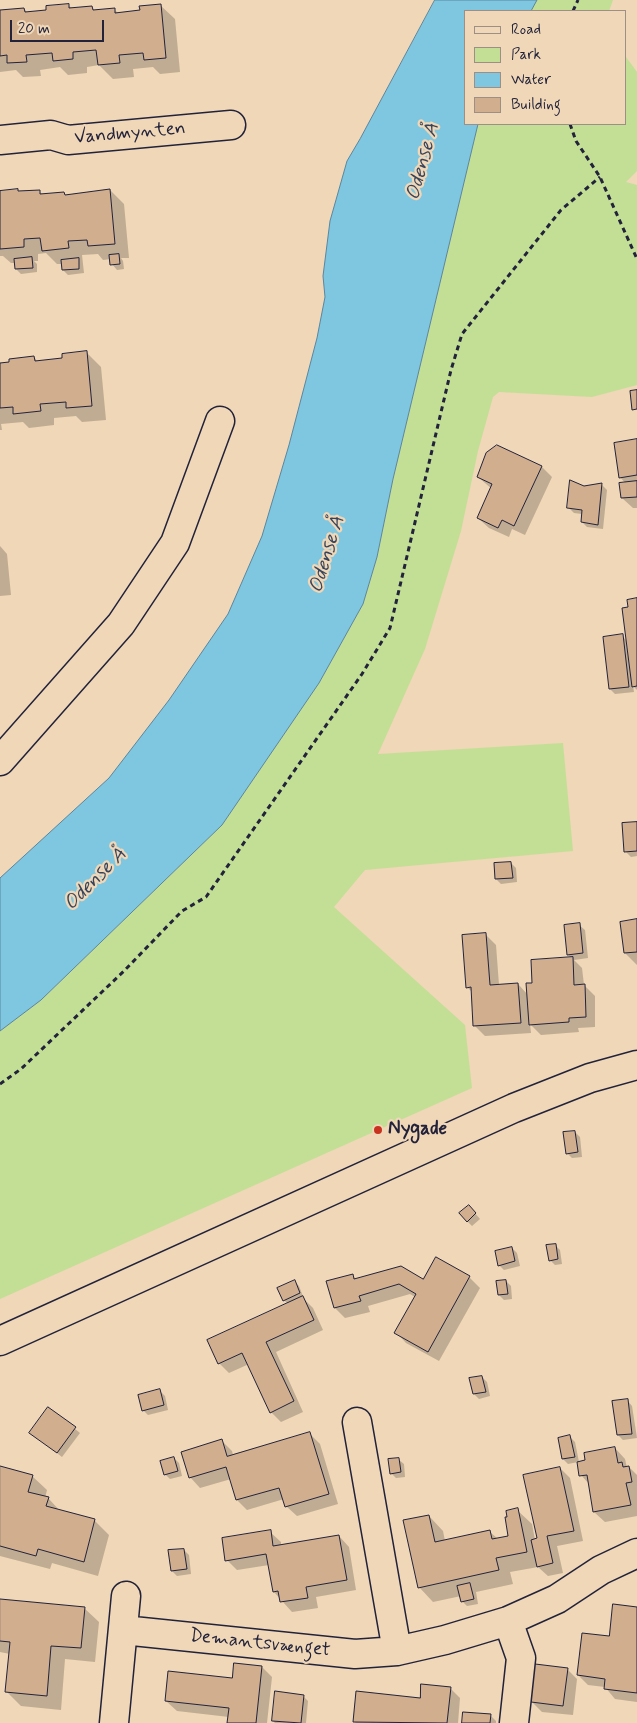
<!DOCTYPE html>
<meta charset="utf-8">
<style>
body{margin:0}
#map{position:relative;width:637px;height:1723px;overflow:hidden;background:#efd7b7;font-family:Mynerve,sans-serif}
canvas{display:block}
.legend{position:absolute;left:464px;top:10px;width:162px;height:115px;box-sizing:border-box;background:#efd7b7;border:1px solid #9d8f85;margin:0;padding:6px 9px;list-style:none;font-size:15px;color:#22223b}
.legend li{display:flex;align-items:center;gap:10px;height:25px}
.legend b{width:25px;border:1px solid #9d8f85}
.scale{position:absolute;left:10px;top:20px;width:94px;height:22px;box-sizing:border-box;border:2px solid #22223b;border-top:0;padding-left:6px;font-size:15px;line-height:18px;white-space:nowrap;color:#22223b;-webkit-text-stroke:4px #efd7b7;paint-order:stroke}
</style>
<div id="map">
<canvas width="637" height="1723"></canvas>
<ul class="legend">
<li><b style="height:6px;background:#efd7b7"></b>Road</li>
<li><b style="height:14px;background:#c3df96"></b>Park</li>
<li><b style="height:14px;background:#7fc7e0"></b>Water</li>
<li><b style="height:14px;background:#d0ae8e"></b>Building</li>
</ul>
<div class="scale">20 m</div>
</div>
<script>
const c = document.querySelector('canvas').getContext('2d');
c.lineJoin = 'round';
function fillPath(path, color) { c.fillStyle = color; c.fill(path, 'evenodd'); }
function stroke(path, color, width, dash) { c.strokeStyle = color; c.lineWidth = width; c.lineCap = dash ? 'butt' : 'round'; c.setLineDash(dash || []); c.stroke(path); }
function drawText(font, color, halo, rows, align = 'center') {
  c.font = font + ' Mynerve,sans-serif'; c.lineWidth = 4.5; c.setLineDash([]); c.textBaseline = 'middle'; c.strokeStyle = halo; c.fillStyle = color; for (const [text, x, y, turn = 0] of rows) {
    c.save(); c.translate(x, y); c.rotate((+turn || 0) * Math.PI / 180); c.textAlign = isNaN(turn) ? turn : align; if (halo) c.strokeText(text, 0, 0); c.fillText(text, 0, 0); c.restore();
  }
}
const green = new Path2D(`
 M537,0H613L609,11H531Z
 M626,57L637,72V171L626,182L637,185V385L592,397L499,392L493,397L478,451L461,531L425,649L378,754L563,743L573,851L365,870L334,907L465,1025L472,1088L0,1299V1031L41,1000L222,825L319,683L363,604L377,557L393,479L478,124H626Z`);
const water = new Path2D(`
 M435,0H537L531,11H466V124H478L393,479L377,557L363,604L319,683L222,825L41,1000L0,1031V878L109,778L169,700L228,614L262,536L289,445L317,338L325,297L323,276L330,221L347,161L360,139Z`);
const shadow = new Path2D(`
 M68,5L73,9L92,8L95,11L114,9L119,14L141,11L160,5L175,19L180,72L160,74L153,67L133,69L134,77L113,79L99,65L87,67V73L68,75L60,67L40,70L41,76L23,77L16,70L0,72V15L24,9L28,13L48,11Z
 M110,190L124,204L129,258H121L123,261L124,269L117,270L112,264L111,259L103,260L98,254L82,255L84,273L68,275L63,270L62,264H57L46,253L38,254V261H34L37,264V272L21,274L16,269V263H11L3,256H0V193L18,191L20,193L39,191L43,195L64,193L66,196Z
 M87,353L101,367L106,420L82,422L76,416L54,418V425L29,428L23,422L1,424L2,430H0V364L34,357L38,362L64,359Z
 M637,441V508H633L622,498L626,484L620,477Z
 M542,467L552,477L525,535L512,529L509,537L489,528L478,518L492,489L478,477Z
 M602,485L607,490L603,529L587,527L582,522V514L574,513L569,508L584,488Z
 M0,546L7,554L11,595L0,596Z
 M637,600V690L633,686L634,692L615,694L610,689L622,636L627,641L629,608Z
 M637,823V856L631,857L626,852Z
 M511,863L516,868L517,882L501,884L496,879Z
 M637,920V965L625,953Z
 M579,925L585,930L588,958L574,960L582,968L584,985L595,996V1027L578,1028L579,1032L541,1035L530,1024L531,1033L485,1036L474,1025L472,992L467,987L486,935L496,945L499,985L518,984L528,995L534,984L572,958L568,955Z
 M575,1132L580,1137L582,1157L572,1158L567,1153Z
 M474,1212L480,1219L472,1226L467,1221Z
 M555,1245L560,1250L562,1264L555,1265L550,1260Z
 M512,1248L517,1253L520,1266L504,1270L499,1265Z
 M436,1259L470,1278L480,1288L439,1361L406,1343L396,1332L415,1297L410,1294L368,1306L370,1312L345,1318L335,1308L328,1282L352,1275L357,1280L424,1281Z
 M294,1281L299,1286L304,1299L313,1308L323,1330L276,1352L303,1412L281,1422L271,1412L249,1364L229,1373L219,1363L288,1304L284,1300Z
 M506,1281L511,1286L512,1299L504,1300L499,1295Z
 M482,1377L487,1382L490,1396L479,1399L474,1394Z
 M160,1391L165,1396L168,1410L148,1415L143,1410Z
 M627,1400L632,1406L637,1438L623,1440L618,1435Z
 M49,1408L80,1433L62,1457L36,1437Z
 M310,1434L320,1444L338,1504L297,1516L286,1506L284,1499L247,1510L237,1500L231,1479L200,1488L190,1477L222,1441L232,1451L233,1455Z
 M570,1437L575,1442L579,1462L587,1461L615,1448L625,1459L627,1468L629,1467L637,1475V1516L605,1522L594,1512L590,1485L581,1475L578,1462L568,1464L563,1459Z
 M174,1458L179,1463L182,1476L170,1479L165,1474Z
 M398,1459L404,1464L405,1477L396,1478L391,1473Z
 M0,1467L32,1476L47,1490L45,1498H48L61,1512L95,1521L109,1535L98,1576L52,1563L50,1569L0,1556Z
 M560,1468L570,1478L583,1541L557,1546L563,1573L548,1576L538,1567L510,1572L513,1584L476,1592L478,1604L467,1606L462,1601L461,1596L433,1602L419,1587L429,1516L443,1531L445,1541L490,1532L498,1539L510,1537L517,1510L532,1524L535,1540L538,1539Z
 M270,1532L281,1542V1546L339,1536L349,1547L356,1590L316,1597L318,1608L292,1612L274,1592L269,1565L237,1570L227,1560Z
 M184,1550L189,1555L191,1574L177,1576L172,1571Z
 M0,1600L84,1608L99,1622L95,1662L65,1659L61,1710L21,1706L7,1692L10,1654L0,1652Z
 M637,1608V1702L615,1699L605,1687L588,1685L578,1675Z
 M262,1667L272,1677L267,1723H228L229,1717L177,1711L166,1701L233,1679Z
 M567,1669L577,1679L573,1715L542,1712L532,1702Z
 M450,1688L460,1698L458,1723H356L354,1721Z
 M303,1696L308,1701L306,1723H275L273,1721Z
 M491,1716L496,1721V1723H463Z`);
const building = new Path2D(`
 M69,4V8L92,6L93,10L115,8V13L140,10L139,6L161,4L166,58L144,60L143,53L119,55L120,63L98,65L96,50L73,52V59L53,61L52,53L26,55L27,62L7,63V55L0,56V10L24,8L25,12L46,10V6Z
 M18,189V191L40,190V194L64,192L65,195L110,189L115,244L88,246L87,240L68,241L69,248L42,251L40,238L24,239V247L0,249V191Z
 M119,254L120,264L110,265L109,255Z
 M32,257L33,268L15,269L14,259Z
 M79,258V269L62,270L61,260Z
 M87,351L92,406L66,408V402L40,404L41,411L13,414V407L0,408V363L9,362V359L34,356L35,361L62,358V354Z
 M637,390V409L632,410L630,391Z
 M637,439V475L619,478L614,443Z
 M497,445L542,466L514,526L502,520L498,528L477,518L492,484L477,477L486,453Z
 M570,480L584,486L602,483L598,525L581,522L582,510L567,508Z
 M637,481V497L621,498L619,483Z
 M637,598V686L632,687L622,608L628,607L627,600Z
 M623,634L629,687L609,689L603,637Z
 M637,822V851L624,852L622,823Z
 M511,862L513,878L495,879L494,863Z
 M637,919V952L624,953L620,922Z
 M580,923L583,953L567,955L564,925Z
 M486,933L490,985L518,983L521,1023L473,1026L471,987L466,988L462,935Z
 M573,957L574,985L585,984L586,1017L569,1018V1022L529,1025L526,983H532L531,960Z
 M575,1131L578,1152L566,1154L563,1132Z
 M469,1205L476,1213L467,1222L459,1213Z
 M556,1244L558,1259L549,1261L546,1245Z
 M512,1247L515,1261L498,1266L495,1251Z
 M436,1257L470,1276L428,1352L394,1333L416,1294L399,1284L359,1296L361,1301L334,1308L326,1281L353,1274L354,1279L401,1266L423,1279Z
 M295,1280L300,1293L283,1301L277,1288Z
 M506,1280L508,1294L498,1295L496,1281Z
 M303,1296L314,1320L266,1342L294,1401L270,1413L242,1353L218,1364L207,1340Z
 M482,1376L486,1392L473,1394L469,1378Z
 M160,1389L164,1405L142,1411L138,1395Z
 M628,1399L632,1434L617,1435L612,1401Z
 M48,1407L76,1427L57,1453L29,1433Z
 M310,1432L329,1494L285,1507L279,1488L236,1500L226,1467L189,1478L181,1452L222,1439L227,1456Z
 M570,1435L575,1457L562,1459L558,1438Z
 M615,1447L618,1463L622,1462L623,1467L629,1466L632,1482L626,1483L631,1505L593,1512L587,1475L579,1476L577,1462L585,1460L584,1453Z
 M174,1457L178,1471L164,1475L160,1461Z
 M399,1458L401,1472L390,1474L388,1459Z
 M0,1466L33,1475L28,1492L49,1497L46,1506L95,1519L84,1562L38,1549L36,1556L0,1546Z
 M560,1467L574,1531L547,1536L553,1563L537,1567L531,1540L537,1538L523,1475Z
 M518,1508L527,1552L496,1558L499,1570L418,1588L403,1520L429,1515L435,1542L490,1530L492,1539L508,1536L505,1517H507L506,1511Z
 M271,1530L273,1546L339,1535L347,1580L306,1587L308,1598L280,1602L278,1591L273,1592L266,1554L225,1561L222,1538Z
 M184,1549L187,1569L171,1571L168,1550Z
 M470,1583L474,1599L461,1602L457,1586Z
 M0,1599L85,1607L81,1648L51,1646L47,1696L5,1692L10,1642L0,1641Z
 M613,1604L637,1607V1693L604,1689L605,1679L577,1675L582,1633L609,1636Z
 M234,1663L262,1666L256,1723H227L229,1708L165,1701L168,1671L232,1678Z
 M535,1664L568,1668L563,1706L531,1702Z
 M421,1684L451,1687L447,1723L353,1722L356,1691L420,1698Z
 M275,1691L304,1695L301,1723L272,1721Z
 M463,1712L491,1714L490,1723H462Z`);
const path = new Path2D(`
 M573,11L578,0
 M570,124L576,141L600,177L637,259
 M0,1084L21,1069L124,971L182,911L206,897L362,674L390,628L451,370L462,334L561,210L600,177`);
const minor = new Path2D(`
 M0,140L51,135L68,140L231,125
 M0,761L121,624L175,543L220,421
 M0,1341L514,1108L590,1078L637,1065
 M357,1422L397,1651
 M508,1621L521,1658L514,1723
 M123,1630L355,1654L397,1651L445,1640L508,1621L557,1599L601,1570L637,1553
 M114,1723L126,1596`);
const markers = [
 [378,1130,5,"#c8321e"]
];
const streetNames = [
 ["Vandmynten",130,134,-5],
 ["Demantsvænget",260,1644,6]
];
const poiNames = [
 ["Nygade",388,1130]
];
const waterNames = [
 ["Odense Å",424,162,-75],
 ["Odense Å",328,555,-73],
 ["Odense Å",96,880,-45]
];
fillPath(green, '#c3df96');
fillPath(water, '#7fc7e0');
stroke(water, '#5a859e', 1);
fillPath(shadow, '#0003');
fillPath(building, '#d0ae8e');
stroke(building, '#22223b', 1);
stroke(minor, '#22223b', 31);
stroke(path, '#22223b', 3, [5, 4]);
stroke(minor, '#efd7b7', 28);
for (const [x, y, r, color] of markers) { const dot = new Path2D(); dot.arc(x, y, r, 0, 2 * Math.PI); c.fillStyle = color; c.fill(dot); stroke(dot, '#efd7b7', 2); }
drawText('19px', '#22223b', '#efd7b7', streetNames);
drawText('bold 19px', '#22223b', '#efd7b7', poiNames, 'left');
drawText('italic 20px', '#35435c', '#efd7b7', waterNames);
</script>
